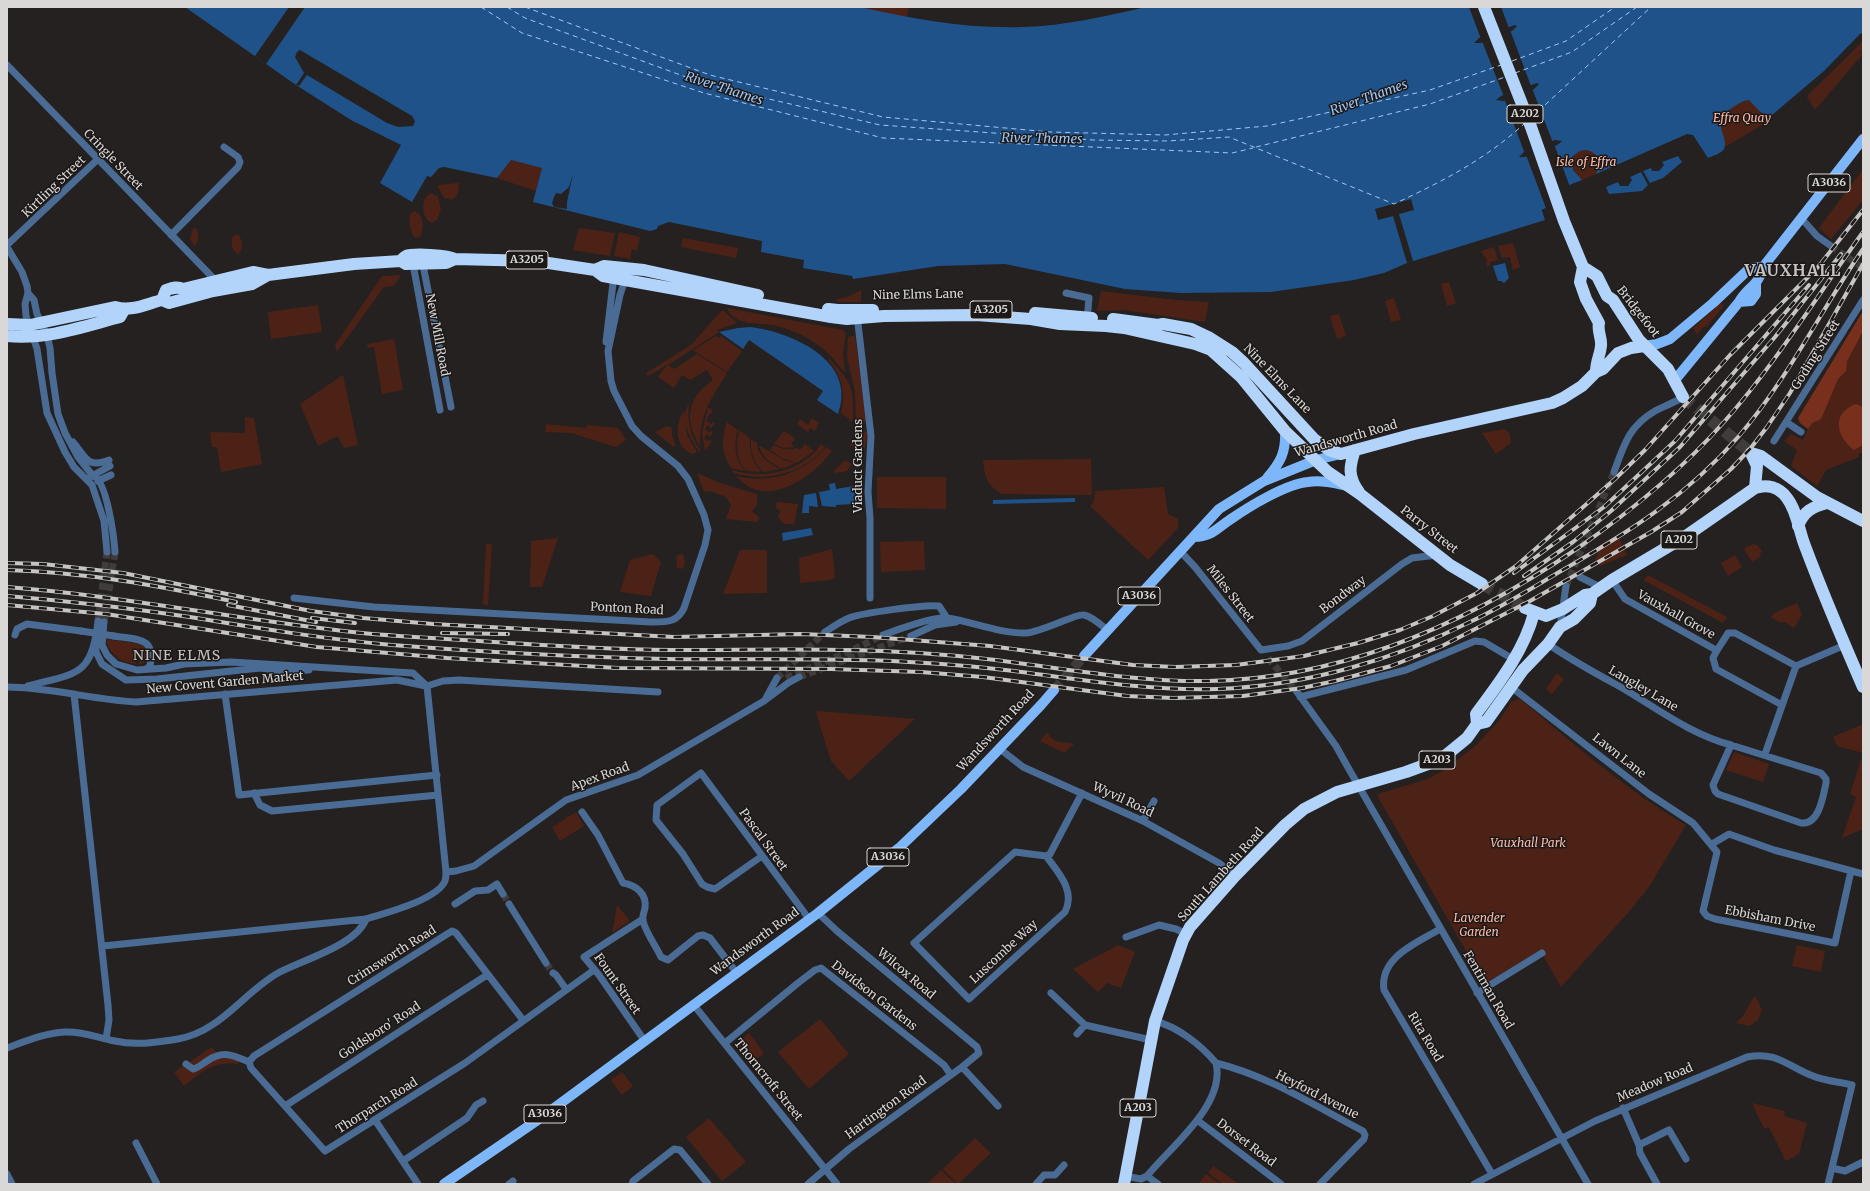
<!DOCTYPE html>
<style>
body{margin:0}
#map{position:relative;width:1870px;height:1191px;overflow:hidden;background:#242120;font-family:Merriweather,serif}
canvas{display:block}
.frame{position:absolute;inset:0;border:8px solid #dad8d7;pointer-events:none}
</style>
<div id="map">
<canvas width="1870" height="1191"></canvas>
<div class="frame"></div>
</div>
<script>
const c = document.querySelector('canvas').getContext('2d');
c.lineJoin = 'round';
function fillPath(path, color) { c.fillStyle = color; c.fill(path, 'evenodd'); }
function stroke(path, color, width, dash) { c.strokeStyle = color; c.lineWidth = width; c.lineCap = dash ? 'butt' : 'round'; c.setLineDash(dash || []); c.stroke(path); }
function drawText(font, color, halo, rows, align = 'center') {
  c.font = font + ' Merriweather,serif'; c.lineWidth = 3; c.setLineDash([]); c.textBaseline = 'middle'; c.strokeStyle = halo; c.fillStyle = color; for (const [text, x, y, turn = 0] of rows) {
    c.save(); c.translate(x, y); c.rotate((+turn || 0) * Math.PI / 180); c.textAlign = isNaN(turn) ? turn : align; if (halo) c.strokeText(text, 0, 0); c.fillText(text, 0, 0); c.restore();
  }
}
const green = new Path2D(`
 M860,7H909L906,18Z
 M1863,41V49L1860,53L1862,55L1815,110L1807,97L1808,95Z
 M1749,100L1767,116L1769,121L1725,147C1721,128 1716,118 1735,106C1740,103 1743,101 1749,100Z
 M1587,149L1593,151L1599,158V166L1596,174L1582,180L1573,170L1572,157L1578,152Z
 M511,160L542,168L536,191L497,178Z
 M1863,169V200L1831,239L1819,228Z
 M459,183L458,194L452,200L444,198L437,185Z
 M431,193L438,197L441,209L437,220L431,223C421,216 420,199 431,193Z
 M414,211C424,215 424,226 421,235L418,238L414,237C410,229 406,216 414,211Z
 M193,228H196C199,234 200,241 194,246L190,239Z
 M579,228L615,233L610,256L573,250Z
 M619,232L640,237L637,251L632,249L630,259L614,256Z
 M236,234L239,235C242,241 244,249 238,254L234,251L232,247V237Z
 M683,238L738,248L736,258L681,247Z
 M1513,243L1520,267L1513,270L1510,257L1502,258L1498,246Z
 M1494,247L1498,260L1490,262V266L1487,267L1486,263L1488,262L1481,251Z
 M401,275L394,286L384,287L337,352L335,345L382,276Z
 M1449,282L1456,303L1447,306L1441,284Z
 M861,290V302H837V299L848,297Z
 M1101,291L1176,300L1209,302L1205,322L1124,310L1097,311Z
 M1394,298L1401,320L1391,322L1385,301Z
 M1721,303L1724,306L1707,326L1702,328L1697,335L1693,328Z
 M318,305L322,332L271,339L268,312Z
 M727,308L843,330L846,334L843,353L845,372C839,368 836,361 831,356C816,341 797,331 777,326C761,322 734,327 727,308Z
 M721,311H724L737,323L717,330L719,332L668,365L674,369L697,354L727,373C710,402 700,411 700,446C683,419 688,397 713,380L707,370L690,380L682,375L674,388L658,377L667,365L648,376L646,373L691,345Z
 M1863,311V452L1858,454L1859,457L1826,470L1817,486L1791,466L1797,450L1784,441L1791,434L1803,440L1808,429L1800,423L1798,418Z
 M1339,314L1346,336L1337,339L1330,316Z
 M855,335L866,419L865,423L858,426L856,423L855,392L847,357L848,337Z
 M716,336L719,338L721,336L742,351L727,372L693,350Z
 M394,339L403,390L382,394L374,347L368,348L367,344Z
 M829,358C845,377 853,382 853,407C853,413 854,419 851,422L848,418L841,413C846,392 842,376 828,360Z
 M343,375L358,445L344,448L338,436L318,446L300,404Z
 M689,403C687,422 690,436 701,451H699C690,439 679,418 689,403Z
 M708,407L713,411L708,416L707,421L711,424L713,422L715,423L711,428L708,425L705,429L709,433L711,431L713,432L710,437L707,434L704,438L708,441L710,440L712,441L705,451L702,433Z
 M684,411L687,435L697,452L692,454C675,447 674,425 684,411Z
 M245,417L254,418L262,464L221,472L217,447H212L210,432L245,433Z
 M812,418L819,423L815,431L810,428L808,432L797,424L800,419L808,425Z
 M727,422L738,430C733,444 735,460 745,471L731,468C721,454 721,438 727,422Z
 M546,424L585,428L588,425L618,428L626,440L616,447L571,433L545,432Z
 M667,426L672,428V435L675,445L674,447L655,432Z
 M1504,429L1509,432L1511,443L1496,454L1482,433Z
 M739,430L750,438C749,452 753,462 761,472L746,471C736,461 736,444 739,430Z
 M784,431L795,438L791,444L795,447L784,448L774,444Z
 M864,431L868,433L865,448L851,446L850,444L851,442Z
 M751,439L757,443C757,456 770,464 780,469L763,472C754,463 750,452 751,439Z
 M805,444L814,451L797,463L782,458L770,450L774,445C781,449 788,451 796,448L800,450Z
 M821,444L825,447C805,473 765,483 734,473L732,470C762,480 803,472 821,444Z
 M759,445L784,460L795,463L782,469C772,463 761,458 759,445Z
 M826,447L832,451C817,472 784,497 757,490C748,488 742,482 736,476C769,484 804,474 826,447Z
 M1091,459L1092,495L1001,494C986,483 985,478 983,460Z
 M845,460L851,464L847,471L835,473L834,471Z
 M697,473L720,483L757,494V505L752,511L760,518L757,522L726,519L731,505L726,497L710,491L704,492Z
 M877,477H946V509L877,508Z
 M1164,487L1168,514L1178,519V528L1148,560L1090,506L1094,501L1095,491Z
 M777,502L798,504L794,524H784L778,517L780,511L775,507Z
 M1618,535L1627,555L1600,566L1595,560L1601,544Z
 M558,538L542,587H530L531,541Z
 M924,541L925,570L881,572L880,542Z
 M486,544H492L488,605L483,604Z
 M1753,544L1757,545L1762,551L1760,554L1761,556L1752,562L1744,549Z
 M832,549L835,577L831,580L800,583L799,558Z
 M740,550H767V593L723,594Z
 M653,554L661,562L651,596L620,592L630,560Z
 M683,554L685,562L683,569L676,567L677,561L676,555L679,557L678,555Z
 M1735,555L1742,567L1728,576L1721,563Z
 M1648,575L1727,617L1723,623L1643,580Z
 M1797,603L1802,615L1794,628L1785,622L1781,623L1771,617L1774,613Z
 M106,639L145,645L147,649L148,661L139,665V658H136V664C120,663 109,654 106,639Z
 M1557,673L1564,679L1552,694L1546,689Z
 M1520,699C1573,743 1626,790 1686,825L1649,887L1627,914L1561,987L1540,950L1485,984L1378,797V794L1428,779L1447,768L1475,746L1499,721L1511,702Z
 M818,711L915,719L849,781L831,761L816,713Z
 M1863,724V829L1842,838L1856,797L1850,794L1863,753L1837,746L1833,737Z
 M1047,732C1056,747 1064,740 1074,744L1064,753L1040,741Z
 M1734,752L1769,764L1763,782L1726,770Z
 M576,812L584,826L560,841L552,827Z
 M617,905L630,921L612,933Z
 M1118,945L1135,952L1121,988L1107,983L1098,992L1073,969Z
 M1797,945L1825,951L1821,972L1792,966Z
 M1756,997L1762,1010L1758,1020L1749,1026L1736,1023L1743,1016L1753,998Z
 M820,1019L849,1054L809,1089L778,1052Z
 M749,1033L764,1053L752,1063L736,1044Z
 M212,1047L216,1052L227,1051L241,1055L238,1064C215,1060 200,1073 184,1086L174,1072Z
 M622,1072L633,1086L622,1095L611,1080Z
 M1752,1103L1785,1111L1784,1116L1807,1123L1799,1154L1786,1161L1769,1127L1764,1129Z
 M709,1118L746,1162L722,1181L686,1137Z
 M975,1138L991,1153L958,1184L943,1169Z
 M1213,1166L1236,1182L1235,1184H1223L1208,1173Z
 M941,1170L956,1184H927Z
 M1206,1174L1220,1184L1199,1183Z`);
const forest = new Path2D(`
 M1863,311V331L1847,361L1846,371L1838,379L1821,419L1812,423L1808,429L1800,423L1798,418Z
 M1856,404L1863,407V445L1854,450C1836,436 1831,413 1856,404Z`);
const water = new Path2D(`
 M185,7H860C913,19 968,29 1023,27C1065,26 1106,16 1146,7H1863V35L1861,33L1824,71L1772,115C1762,117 1756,107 1749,100C1742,101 1738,104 1732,108C1709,123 1730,137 1724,149C1721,154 1712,156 1708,158L1693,135L1687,134L1596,174L1599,166V158C1590,148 1582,147 1572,157L1573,170L1582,180L1542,196L1546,208L1542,210L1545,220L1407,263L1384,273L1354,280L1271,292L1181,293L1125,289L1005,264L938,266L853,279L852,276L803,268L804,260L761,252L762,241L669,222L658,226L657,229L650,231L533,202L542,168L511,160L497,178L444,167L439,168L431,177L427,176L412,202L380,183L401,145L351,120L296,85ZM1515,25L1517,26L1512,31L1481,43H1474L1479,38ZM1537,83L1539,84L1534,89L1503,101L1496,100L1501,96ZM1555,140L1562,141C1558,147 1526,159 1519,157L1524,152Z
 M1678,156L1682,162L1663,178L1650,183L1643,171L1651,168L1652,171H1659L1664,165L1662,162Z
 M1641,172L1648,185L1642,191L1609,194L1606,187L1618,182L1620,186H1628L1632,180L1630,177Z
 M1505,263L1509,278L1504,283L1501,281H1498L1493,266Z
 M750,327C792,332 858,361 838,414L817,400L823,391L749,340L743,349L719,332L738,328Z
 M854,480H861V499L855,500V504L836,505V507L822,506L819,492L830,490L829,484L835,483L836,489L854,486Z
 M816,493L818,507L809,506V513H802L804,495Z
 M1075,498V502L993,504V500Z
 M811,528L813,535L783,541L782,533Z`);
const pier = new Path2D(`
 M289,7H305L266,64L255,56Z
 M1469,7H1501L1509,28L1481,39Z
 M1510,30L1531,86L1504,97L1482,41Z
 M300,50L412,116L415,121L413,126L398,127L387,123L307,75L299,86L296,85L304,73L295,57L297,52Z
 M1532,88L1553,143L1525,154L1504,98Z
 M1554,144L1570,187L1544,197L1548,208L1544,211L1547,220L1546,222L1542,210L1546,208L1526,155Z
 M573,174L567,202V209L554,207L552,203L554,197L556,193L561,194L569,187Z
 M1411,199L1414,210L1399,214L1413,261L1407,263L1393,216L1378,220L1375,209Z`);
const ferry = new Path2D(`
 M481,7L522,33L704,93L883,138L1232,153L1253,148
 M507,7L525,18L705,84L880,125L1093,140L1168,141L1229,137L1394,204C1443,181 1483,161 1524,124
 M525,7L710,75L883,117L1050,132L1165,135L1267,126L1430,90L1501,65
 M1512,61L1566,41L1615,7
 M1515,73L1572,52L1637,7
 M1532,117L1651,7
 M1256,147L1430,104L1505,77`);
const streetTunnel = new Path2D(`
 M1831,246L1863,268
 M1566,586L1614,472
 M98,621L107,552
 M104,622L115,552
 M1268,658L1297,692
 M799,677L911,636
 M777,678L825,632
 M786,678L855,649L883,635
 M503,894L509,904
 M546,963L553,973`);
const primaryTunnel = new Path2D(`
 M1054,690L1084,656`);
const highwayTunnel = new Path2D(`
 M1683,397L1751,453
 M1482,584L1525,608`);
const street = new Path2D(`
 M7,65L217,282
 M1802,219L1817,236L1831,246
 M171,235L238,167L240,162L238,157L224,147
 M7,245L97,160
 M7,247L22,272L27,286L28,293L25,304L26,316L37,349L47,413L65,452L74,467L92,485L104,521L107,552
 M413,264L440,410
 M423,265L451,407
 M28,293L34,300L37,314L47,335L50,348L52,373L58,414L65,433L78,457L93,476C107,480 114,538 115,552
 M1066,293L1089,298L1087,321
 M857,315L871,436L868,492L870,518V598
 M606,342L614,275
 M1786,422L1801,432
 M1774,441L1863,300
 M73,442C86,457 87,469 109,460
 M1614,472C1624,445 1629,426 1655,411C1664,406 1674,403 1683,397
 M90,477L110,466
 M98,481L111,475
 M1180,551L1195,567L1261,650L1288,646L1302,641L1402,564L1412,558L1437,555
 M1580,577L1600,587
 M1612,580L1625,599L1716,650
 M294,598L374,607L651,622C666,622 677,623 684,608L705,545L708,530L704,515L688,479L678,466L641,436L632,426L614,391L611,381L608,351L620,295L626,277
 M1560,627L1566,586
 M825,632C833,627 841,621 849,618C861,613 927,604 939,606L947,618
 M15,635L17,629L27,624L81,631
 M883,635C896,630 935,616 948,618C972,622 1002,634 1026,633C1042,632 1077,613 1084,615C1093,617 1101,625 1107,630
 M114,636C137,640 156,636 150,666L146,669
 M911,636L935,625L956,622
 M96,641V652L102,664L126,680L157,679L260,668L284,671L309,670
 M1548,644C1570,659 1593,672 1617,685C1654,706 1689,734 1731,745
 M28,686C76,673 92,677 98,621
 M427,686L443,681L459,680L658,692
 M7,687C50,687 93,700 136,702L397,680L426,686
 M1511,687L1649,794L1693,823L1717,852L1703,911L1707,916L1715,919L1835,943L1851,871
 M1297,692L1336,746L1350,771L1588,1184
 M74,694L108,1005L109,1020L106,1039
 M225,694L239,795L437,775
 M1300,697L1406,670L1475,641L1484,642L1513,659
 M766,698L777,678
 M1782,705L1716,669L1713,658C1717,649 1723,642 1728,633H1735L1796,666L1845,645
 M1731,745L1821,773L1826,779V783C1823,797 1819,825 1801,823L1718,794L1715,791L1713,785Z
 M1000,749L1023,767L1143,821L1219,863L1235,876
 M1765,754L1796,666
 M254,793L260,805L272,811L438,795
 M582,812L598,835L623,883C636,885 647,894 645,908C644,912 642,917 643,921C646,933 656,946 661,957L668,960L698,936L703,935L710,938L736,972
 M1143,821L1154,801
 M1712,844L1729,834L1774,850L1863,874
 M1015,852L1046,856C1058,872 1076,891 1065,912L969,999L914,943Z
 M762,856L715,889L707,887L702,884L683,854L656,820L657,805L701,773L809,919
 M1046,856L1050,854L1082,793
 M446,872L456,871L474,866L566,800L638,775L764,701L788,683L799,677
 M455,904L475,891L488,890L497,884L503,894
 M509,904L546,963
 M643,919L584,957L599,975L644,1040
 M1440,929C1417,943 1379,957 1384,990L1492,1174
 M1126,937L1159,925L1176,929L1186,934
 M103,946L366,919C385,913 437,900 445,881C446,878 446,874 446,872L427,686L413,673L231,662L184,664L166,668L137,670L116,664L107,655L102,645L104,622
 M553,973L556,975L566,989
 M1051,993L1085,1025L1151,1040
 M1477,993L1542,953
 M693,1004L837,1184
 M1077,1034L1085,1025
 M725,1043L798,983L815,970L821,968L944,1065L951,1075
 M7,1048C26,1041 45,1033 65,1032C82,1031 99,1038 115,1041C136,1046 158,1042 178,1039C220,1032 243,993 278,973C302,960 357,945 366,919
 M249,1062L254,1056L452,931L456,933L523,1020
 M1216,1063C1269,1076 1315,1106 1363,1131L1365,1135L1364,1139L1320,1184
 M186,1064L193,1069C198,1068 202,1064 207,1061C223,1050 233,1055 249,1062L251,1068L325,1151L465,1063L594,970
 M962,1067L998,1106
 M285,1106L487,975
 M1623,1108L1639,1145L1640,1153L1657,1184
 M375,1120L418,1184
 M1197,1120L1281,1184
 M136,1143L157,1184
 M1639,1145L1669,1130L1686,1159
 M403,1161L467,1118L476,1105L483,1101
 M1832,1168L1845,1171L1863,1162
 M7,1174L12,1184
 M1125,1176L1141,1179L1147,1176C1170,1147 1226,1105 1216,1063C1201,1045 1178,1027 1155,1021
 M1147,1176L1158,1184
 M509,1184L513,1181
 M632,1184L633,1181L674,1149L680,1150L708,1184
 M808,1184L849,1149L962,1067L979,1053L977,1047L837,931L818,913
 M1036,1184L1044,1175H1055L1064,1165
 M1474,1184L1595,1121L1747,1057C1777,1051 1787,1066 1813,1076C1825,1081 1840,1082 1852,1085L1828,1184`);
const primary = new Path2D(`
 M1739,302L1751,301L1756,294V283
 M1644,346L1657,344L1670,339L1713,303L1750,268L1763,267
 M1675,380L1739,302C1748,286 1759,286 1763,267L1863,139
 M1267,478C1281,462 1286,452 1285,431
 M1194,537C1212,537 1217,528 1231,519C1250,506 1286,484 1308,482C1321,480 1334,483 1347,486
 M1084,656L1219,509L1264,481L1316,460L1341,454
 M444,1184L542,1117L818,913L899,848L961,789L1041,705L1054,690`);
const highway = new Path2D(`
 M1484,7L1531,127L1564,221L1583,267L1580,282L1586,299L1599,323C1597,331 1602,338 1601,346C1600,356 1596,361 1596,372
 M401,261C402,259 404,257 406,256C413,253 448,255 455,259L535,261L595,270L603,276L831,317L847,319L884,316L976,315L1031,319L1060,324L1106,326L1124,328L1195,344L1211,350L1241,377L1285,431L1328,472L1360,494L1450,565L1482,584
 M1583,267L1597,276L1607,296L1613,300L1639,340L1668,369L1683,397
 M595,270L604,266L644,270L758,295
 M162,300L166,290C172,288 177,286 183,289L253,272L268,275
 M828,309L838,310H873
 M1035,313L1092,318
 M1113,319L1158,325L1163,324L1191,329L1210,338L1232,352L1244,363L1314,439L1329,450L1341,454L1414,434L1552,403L1563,398L1582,386L1596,372L1603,369L1618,353L1631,348L1644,346
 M7,324L30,325L115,307C131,312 146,304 162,300L169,303L213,291L252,284L268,275L354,264L401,261L406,264L446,263L455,259
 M7,336C46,340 82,327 120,317L124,310
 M1355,450C1349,467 1348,477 1359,492
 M1751,453L1761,456L1817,497L1863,521
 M1751,453L1757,466L1755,488
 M1798,526C1804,511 1812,507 1827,503
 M1525,608L1546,616L1563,609L1585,595L1592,594L1612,580L1686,536L1755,488C1767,484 1779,487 1787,498C1797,511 1799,531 1805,546C1823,594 1843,641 1863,687
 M1477,724L1476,714C1499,683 1524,651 1534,613
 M1124,1184L1155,1021L1183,940L1190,927L1235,876L1285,825L1304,809L1337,792L1406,772L1436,761L1445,756L1467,738L1477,724L1486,722L1523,670L1548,644L1560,627L1574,619L1590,603L1592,594`);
const rail = new Path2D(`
 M7,563L43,564L123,573L311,611L363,618L433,624L674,637L801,634L872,637L990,646L1133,665L1175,667L1236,665L1304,656L1358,643L1400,630L1433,616L1477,593L1516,566L1615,479L1645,450L1730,355L1818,267L1863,210
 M7,570C85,572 160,586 236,602
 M1514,573L1604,507L1675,441L1809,285
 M1524,576L1573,542L1611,511L1680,447L1775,337L1841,254
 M7,587C126,596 243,621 362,633C406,637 450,639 494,642C555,646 617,650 678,650C746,650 814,648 882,651C930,653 978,657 1025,664C1086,672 1146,682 1208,681C1342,679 1468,623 1578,548C1631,511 1681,471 1724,422C1776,363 1817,296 1863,232
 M7,596C68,601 129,608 190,617C257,628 324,639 392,645C483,652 576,657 667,659C742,660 817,658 892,661C933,663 974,666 1014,671C1082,680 1149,691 1217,689C1305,686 1394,660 1472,621C1503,606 1532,588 1561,571C1629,532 1687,496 1739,436C1788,379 1821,310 1863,249
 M7,605L106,614L317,647L447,658L618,668L831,669L921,672L983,677L1127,696L1173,698L1243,696L1302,688L1335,681L1391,666L1442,646L1530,601L1651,532L1682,512L1731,469L1750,449L1767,427L1790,393L1863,264
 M228,605L316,622
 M312,618L355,623
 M442,633L508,634`);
const streetBridge = new Path2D(`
 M81,631L114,636`);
const shields = [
 [1525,114,36],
 [1829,183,42],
 [527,260,42],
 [991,310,42],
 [1679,540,36],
 [1139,596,42],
 [1437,760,36],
 [888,857,42],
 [1138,1108,36],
 [545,1114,42]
];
const shieldNames = [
 ["A202",1525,114],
 ["A3036",1829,183],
 ["A3205",527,260],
 ["A3205",991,310],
 ["A202",1679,540],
 ["A3036",1139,596],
 ["A203",1437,760],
 ["A3036",888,857],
 ["A203",1138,1108],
 ["A3036",545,1114]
];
const parkNames = [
 ["Effra Quay",1742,119],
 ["Isle of Effra",1586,163],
 ["Vauxhall Park",1528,844],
 ["Lavender",1479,919],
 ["Garden",1479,933]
];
const streetNames = [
 ["Cringle Street",113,160,46],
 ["Kirtling Street",54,187,-44],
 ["Nine Elms Lane",918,295,-1],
 ["Bridgefoot",1638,312,52],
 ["New Mill Road",437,335,79],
 ["Goding Street",1816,355,-58],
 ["Nine Elms Lane",1277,379,46],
 ["Wandsworth Road",1346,439,-16],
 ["Viaduct Gardens",859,466,-90],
 ["Parry Street",1429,530,38],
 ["Miles Street",1230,594,52],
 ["Bondway",1343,595,-37],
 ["Ponton Road",627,609,3],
 ["Vauxhall Grove",1676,615,29],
 ["New Covent Garden Market",225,683,-5],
 ["Langley Lane",1643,689,30],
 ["Wandsworth Road",996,731,-47],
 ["Lawn Lane",1619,756,38],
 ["Apex Road",600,777,-20],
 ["Wyvil Road",1123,800,25],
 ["Pascal Street",763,840,54],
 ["South Lambeth Road",1221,875,-48],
 ["Ebbisham Drive",1770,919,11],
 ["Wandsworth Road",755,942,-36],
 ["Luscombe Way",1004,952,-43],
 ["Crimsworth Road",392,956,-32],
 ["Wilcox Road",906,974,40],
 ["Fount Street",617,984,55],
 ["Fentiman Road",1488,990,60],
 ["Davidson Gardens",874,996,38],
 ["Goldsboro' Road",380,1031,-33],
 ["Rita Road",1425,1037,59],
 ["Thorncroft Street",768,1080,51],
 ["Meadow Road",1655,1083,-23],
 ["Heyford Avenue",1317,1095,27],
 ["Thorparch Road",377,1106,-32],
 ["Hartington Road",886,1108,-36],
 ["Dorset Road",1246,1143,37]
];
const waterNames = [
 ["River Thames",724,89,18],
 ["River Thames",1369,98,-20],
 ["River Thames",1042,139,1]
];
const quarterNames = [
 ["NINE ELMS",177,656]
];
const districtNames = [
 ["VAUXHALL",1793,271]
];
fillPath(green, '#4d2216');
fillPath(forest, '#78301d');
fillPath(water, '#1f5289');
fillPath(pier, '#242120');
stroke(ferry, '#9fc8f8', 1, [5, 4]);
stroke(streetTunnel, '#3f3c3b', 7, [7, 3.5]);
stroke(primaryTunnel, '#3f3c3b', 10, [10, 5]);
stroke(highwayTunnel, '#3f3c3b', 12, [12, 6]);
stroke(street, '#4a6c94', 7);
stroke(primary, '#7eb7f9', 10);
stroke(highway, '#b2d4fb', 12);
stroke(rail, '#c7c5c4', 4);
stroke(rail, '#1b1817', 2.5, [8]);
stroke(streetBridge, '#4a6c94', 7);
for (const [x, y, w] of shields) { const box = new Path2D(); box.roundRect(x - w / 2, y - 9, w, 18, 3); c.fillStyle = '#1b1817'; c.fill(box); stroke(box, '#dad8d7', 1); }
drawText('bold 11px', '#dad8d7', null, shieldNames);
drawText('italic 12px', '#fcbaa7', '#1b1817', parkNames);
drawText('12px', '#dad8d7', '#1b1817', streetNames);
drawText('italic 13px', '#9fc8f8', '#1b1817', waterNames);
c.letterSpacing = '1px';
drawText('14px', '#c8c3c2', '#1b1817', quarterNames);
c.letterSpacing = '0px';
c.letterSpacing = '1px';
drawText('bold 16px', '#c8c3c2', '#1b1817', districtNames);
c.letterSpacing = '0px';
</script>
